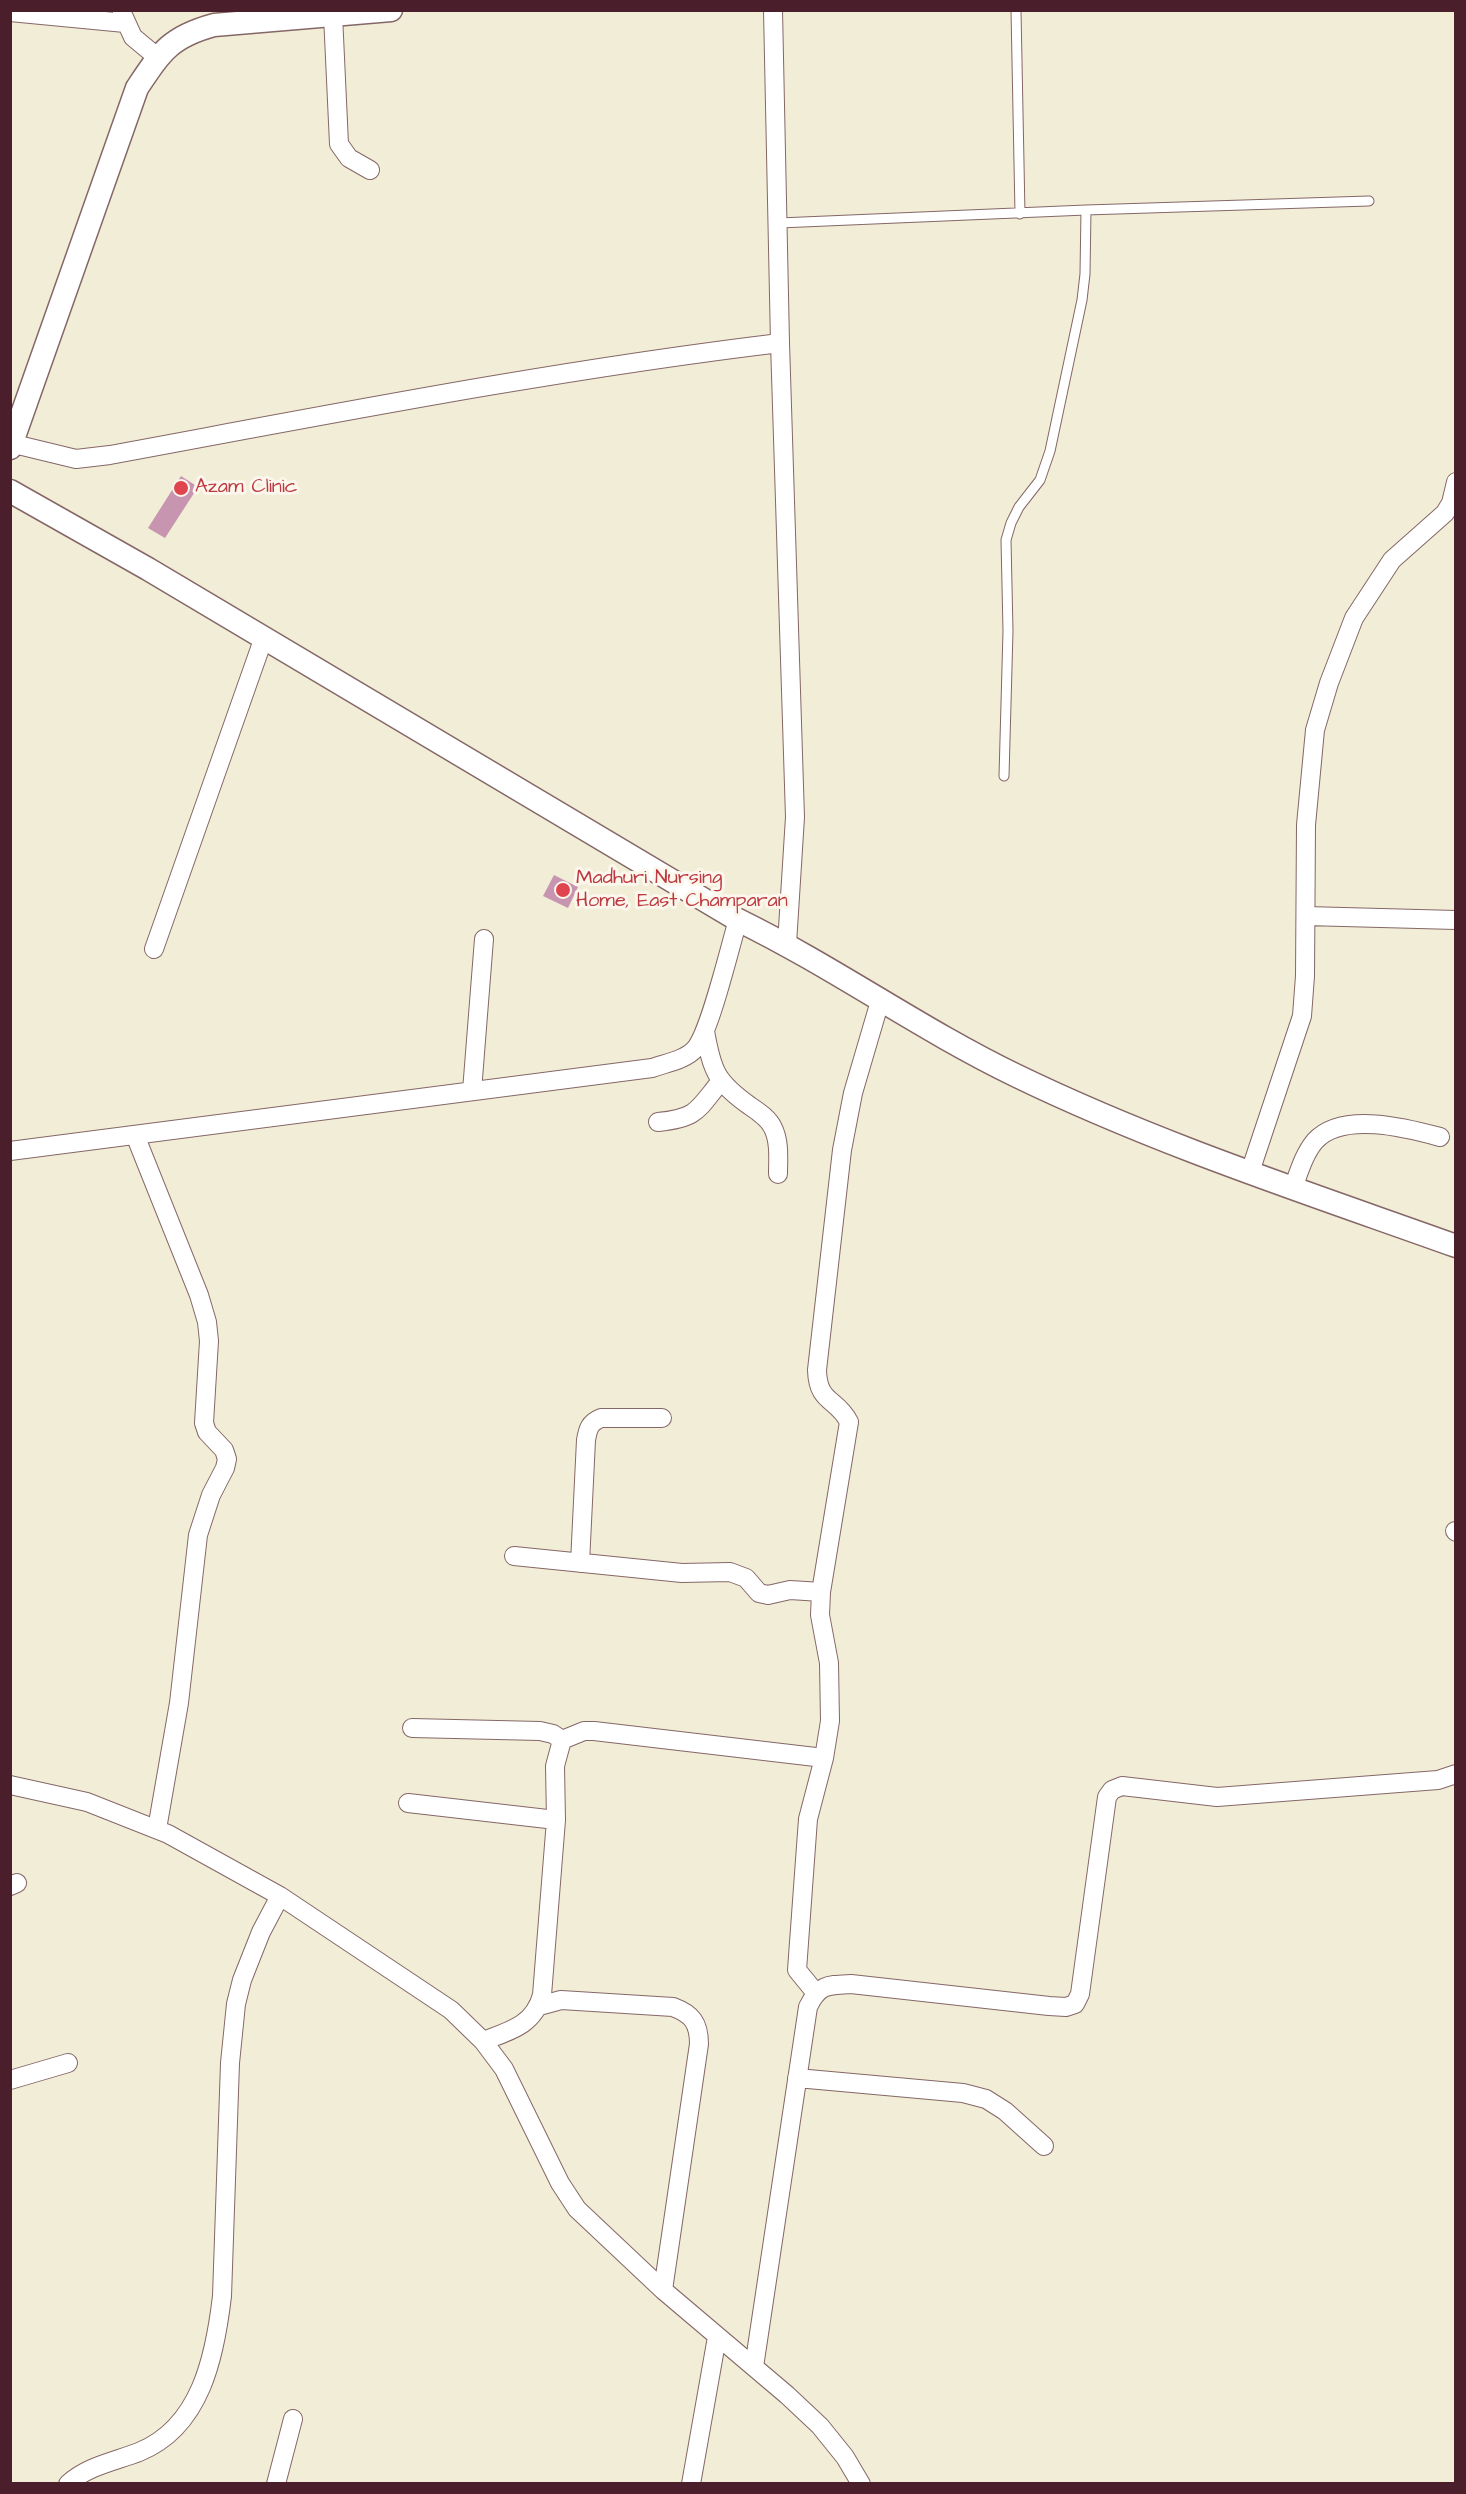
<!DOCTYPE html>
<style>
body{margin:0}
#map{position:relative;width:1466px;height:2494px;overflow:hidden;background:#f2edd6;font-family:"Architects Daughter",sans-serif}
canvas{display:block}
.frame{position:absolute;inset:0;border:12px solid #4a1f2b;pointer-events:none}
</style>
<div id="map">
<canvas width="1466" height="2494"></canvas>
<div class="frame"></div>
</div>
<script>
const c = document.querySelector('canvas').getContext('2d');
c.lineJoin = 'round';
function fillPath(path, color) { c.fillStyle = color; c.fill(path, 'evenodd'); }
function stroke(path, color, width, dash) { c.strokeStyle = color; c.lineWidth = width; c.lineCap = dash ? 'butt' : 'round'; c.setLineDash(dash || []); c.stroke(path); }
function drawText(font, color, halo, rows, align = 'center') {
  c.font = font + ' "Architects Daughter",sans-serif'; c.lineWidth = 6; c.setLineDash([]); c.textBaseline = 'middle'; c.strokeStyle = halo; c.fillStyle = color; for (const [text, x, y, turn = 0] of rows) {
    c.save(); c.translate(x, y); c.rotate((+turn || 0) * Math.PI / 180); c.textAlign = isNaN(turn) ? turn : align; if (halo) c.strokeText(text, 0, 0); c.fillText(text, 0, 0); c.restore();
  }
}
const building = new Path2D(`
 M181,476L198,487L165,538L148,528Z
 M554,875L578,887L568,908L543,896Z`);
const service = new Path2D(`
 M1016,10L1020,214
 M779,223L1086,210L1369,201
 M1004,776L1008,631L1006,540L1011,523L1019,507L1040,480L1050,451L1082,300L1085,274L1086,210`);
const minor = new Path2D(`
 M773,10L780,343L795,817L787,944
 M10,12L125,23
 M122,13L133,37L157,57
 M333,15L339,144L349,158L370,170
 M10,443L76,459L110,455C332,414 555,370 780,343
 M1306,916L1456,920
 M154,949L264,637
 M705,1031C712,1071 716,1082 750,1106C759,1112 769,1119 773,1128C780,1142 778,1160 778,1174
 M472,1091L484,939
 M658,1122C698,1118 697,1110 721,1081
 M135,1135L199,1295L207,1322L209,1341L204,1423L207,1432L224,1450L227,1459L225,1468L211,1495L198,1535L179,1703L157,1829
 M10,1151L652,1068C666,1063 685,1060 695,1049C710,1032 730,946 738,920
 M1250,1172L1302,1016L1305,976L1306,825L1315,730L1329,683L1354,618L1392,560L1445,513L1451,503L1456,482
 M1293,1188C1299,1172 1304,1154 1315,1141C1342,1111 1407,1128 1440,1137
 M1455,1531L1456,1532
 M514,1556L682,1573L730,1572L746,1578L759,1593L768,1595L790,1590L821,1592
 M580,1563L586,1440C588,1429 589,1423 601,1418H662
 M412,1728L540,1731L553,1734L562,1740
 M10,1785L87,1802L168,1834L280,1896L451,2010L483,2041L504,2069L560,2183L577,2209L663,2290L787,2395L820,2426L845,2457L861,2484
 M408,1803L556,1820
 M10,1886L17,1883
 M815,1992L797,1970L808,1819L824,1758L830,1721L829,1663L820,1615L821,1592L849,1422C836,1397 818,1404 817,1370L842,1150L853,1093L880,1001
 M539,2006L561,2000L673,2007C692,2014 699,2023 699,2044L663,2290
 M483,2041C510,2031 534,2025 542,1995L556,1820L555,1766L562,1740L584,1731H594L824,1758
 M797,2078L963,2093L986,2099L1005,2111L1044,2146
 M10,2080L68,2063
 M754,2367L808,2007C819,1984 828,1985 851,1984L1049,2006L1066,2007L1075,2004L1080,1994L1107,1797L1112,1790L1122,1786L1217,1797L1438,1780L1456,1774
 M68,2484C87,2466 116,2461 139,2452C201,2427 215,2356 222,2296L230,2063L236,2004L242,1980L261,1932L280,1896
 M276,2484L293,2419
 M691,2484L717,2337`);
const tertiary = new Path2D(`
 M10,448L137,88C161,52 170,37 214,25L391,10
 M10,491L148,569L738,920C834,967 920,1029 1015,1075C1157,1144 1308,1193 1456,1246`);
const markers = [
 [181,488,8,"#e0444e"],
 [563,890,8,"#e0444e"]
];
const healthNames = [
 ["Azam Clinic",195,488],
 ["Madhuri Nursing",576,879],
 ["Home, East Champaran",576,902]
];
fillPath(building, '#c895b0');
stroke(service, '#856767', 11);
stroke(minor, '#856767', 20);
stroke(tertiary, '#856767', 25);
stroke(service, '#fff', 9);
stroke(minor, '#fff', 18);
stroke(tertiary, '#fff', 22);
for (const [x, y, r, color] of markers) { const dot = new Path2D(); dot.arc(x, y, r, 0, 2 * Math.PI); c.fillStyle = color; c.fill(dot); stroke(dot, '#fbf7ec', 2); }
drawText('20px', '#be3a42', '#fbf7ec', healthNames, 'left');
</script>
